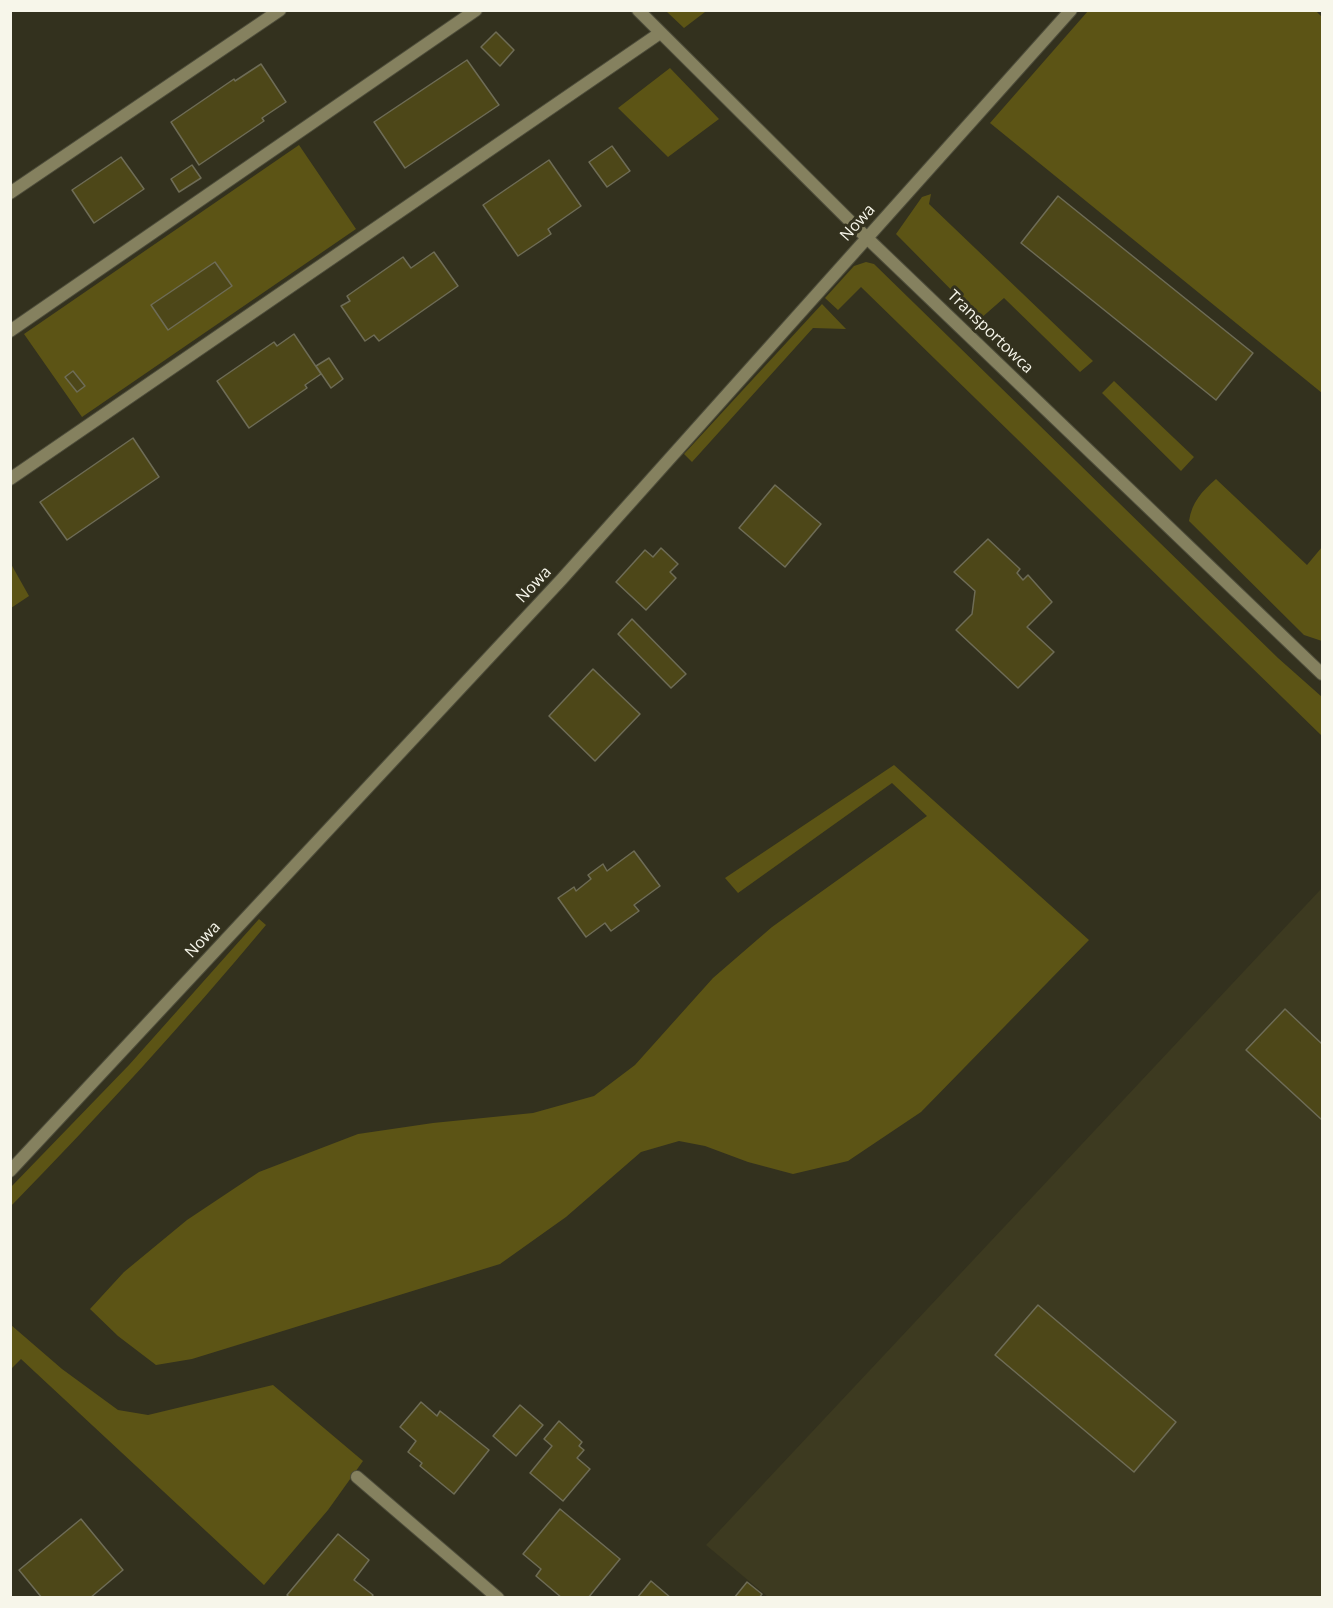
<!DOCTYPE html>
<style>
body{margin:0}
#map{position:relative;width:1333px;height:1608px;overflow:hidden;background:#33311e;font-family:"Open Sans",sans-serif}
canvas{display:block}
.frame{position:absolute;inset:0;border:12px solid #f7f6ea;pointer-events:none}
</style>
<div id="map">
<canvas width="1333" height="1608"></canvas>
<div class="frame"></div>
</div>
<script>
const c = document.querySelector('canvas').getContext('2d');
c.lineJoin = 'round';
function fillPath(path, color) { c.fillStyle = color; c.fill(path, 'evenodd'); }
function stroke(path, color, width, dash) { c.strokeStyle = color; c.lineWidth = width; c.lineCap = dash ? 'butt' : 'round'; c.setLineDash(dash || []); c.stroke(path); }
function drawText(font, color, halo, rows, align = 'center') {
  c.font = font + ' "Open Sans",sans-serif'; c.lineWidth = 6; c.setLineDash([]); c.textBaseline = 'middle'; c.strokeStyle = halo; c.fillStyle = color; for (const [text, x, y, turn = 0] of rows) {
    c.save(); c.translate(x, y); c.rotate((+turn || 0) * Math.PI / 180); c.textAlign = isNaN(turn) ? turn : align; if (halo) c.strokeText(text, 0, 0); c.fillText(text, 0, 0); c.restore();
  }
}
const built = new Path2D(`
 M1322,888V1597H768L706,1545Z`);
const green = new Path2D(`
 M703,10L705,12L684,28L666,11Z
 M1088,11L1315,10L1322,17V393L990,123Z
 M670,68L719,119L668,157L618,108Z
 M299,145L356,229L82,417L24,334Z
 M931,194L929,204L1093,361L1080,372L1004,298L980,319L896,234L922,197Z
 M866,262L874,264L1278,658L1322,697V736L861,287L838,310L825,298L854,266Z
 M822,304L846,329L813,328L692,462L684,454Z
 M1114,381L1194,457L1181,471L1102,393Z
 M1216,479L1307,565L1322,547V641L1304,635L1189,521C1192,502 1202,491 1216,479Z
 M11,564L29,596L11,608H10Z
 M894,765L1089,940L921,1112L848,1161L793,1174L748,1162L705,1146L679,1141L641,1152L566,1217L500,1264L192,1359L156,1365L118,1336L90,1309L124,1272L187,1220L259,1172L358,1134L433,1123L533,1113L594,1096L635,1065L713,978L772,927L927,816L892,783L738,893L725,878Z
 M259,919L266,925C185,1022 99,1116 11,1206V1187L129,1065Z
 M11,1325L62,1369L118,1410L148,1415L273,1385L363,1461L328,1510L264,1585L21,1359L11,1369Z`);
const building = new Path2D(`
 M496,32L514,50L500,66L481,47Z
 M467,60L499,105L405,168L374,122Z
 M261,64L286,102L262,118L264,121L199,165L171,122L234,79L235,81Z
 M612,146L630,171L607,187L589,162Z
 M121,157L144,189L94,223L72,190Z
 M549,160L581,206L548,229L551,234L518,256L483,205Z
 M192,165L201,178L179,192L171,179Z
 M1058,196L1253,353L1216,400L1021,243Z
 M434,252L458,286L379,341L374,335L365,341L341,306L350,301L347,296L403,257L411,268Z
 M215,262L232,286L168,330L151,305Z
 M294,334L321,374L305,385L307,388L249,428L217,381L274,342L277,346Z
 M329,358L343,379L331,388L316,366Z
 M73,371L85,386L77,392L65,377Z
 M133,438L159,477L67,540L40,502Z
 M775,485L821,524L785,567L739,528Z
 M988,539L1020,569L1017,573L1023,580L1028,575L1052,602L1027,627L1054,652L1018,688L956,630L972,614L975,591L954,572Z
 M661,548L678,564L670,572L676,578L646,610L616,582L645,550L653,557Z
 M632,619L686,674L671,688L618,634Z
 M593,669L640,714L595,761L549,716Z
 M634,851L660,886L634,905L639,911L611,931L605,923L586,937L558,898L574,887L576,891L591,879L588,875L603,864L607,871Z
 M1285,1009L1322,1044V1120L1246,1050Z
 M1038,1305L1176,1422L1134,1472L995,1355Z
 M421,1402L437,1416L440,1411L489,1450L454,1494L420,1466L422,1463L408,1452L416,1441L400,1427Z
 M520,1405L543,1425L516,1456L493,1436Z
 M559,1421L582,1442L579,1446L584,1450L577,1458L590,1469L563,1501L530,1473L552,1446L544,1439Z
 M560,1509L620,1559L588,1598H562L536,1576L541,1569L523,1554Z
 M81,1519L123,1570L90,1598H42L19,1570Z
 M338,1534L369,1560L354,1580L373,1595L371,1598H290L287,1595Z
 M651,1581L671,1598H637Z
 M747,1582L762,1594L759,1598H734Z`);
const lane = new Path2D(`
 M357,1477L498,1598`);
const street = new Path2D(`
 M638,10L867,238L1322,674
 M10,193L280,10
 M10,331L476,10
 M10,479L660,33
 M10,1171L562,579L1071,10`);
const streetNames = [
 ["Nowa",858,223,-48],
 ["Transportowca",990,332,44],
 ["Nowa",534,585,-47],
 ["Nowa",203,940,-47]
];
fillPath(built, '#3d3a20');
fillPath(green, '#5c5415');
fillPath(building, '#4d4718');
stroke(building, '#6e6c56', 1.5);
stroke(lane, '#4e4d3b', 14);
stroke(street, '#4e4d3b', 14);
stroke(lane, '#85815f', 12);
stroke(street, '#85815f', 12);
drawText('16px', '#f7f6ea', '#33311e', streetNames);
</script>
